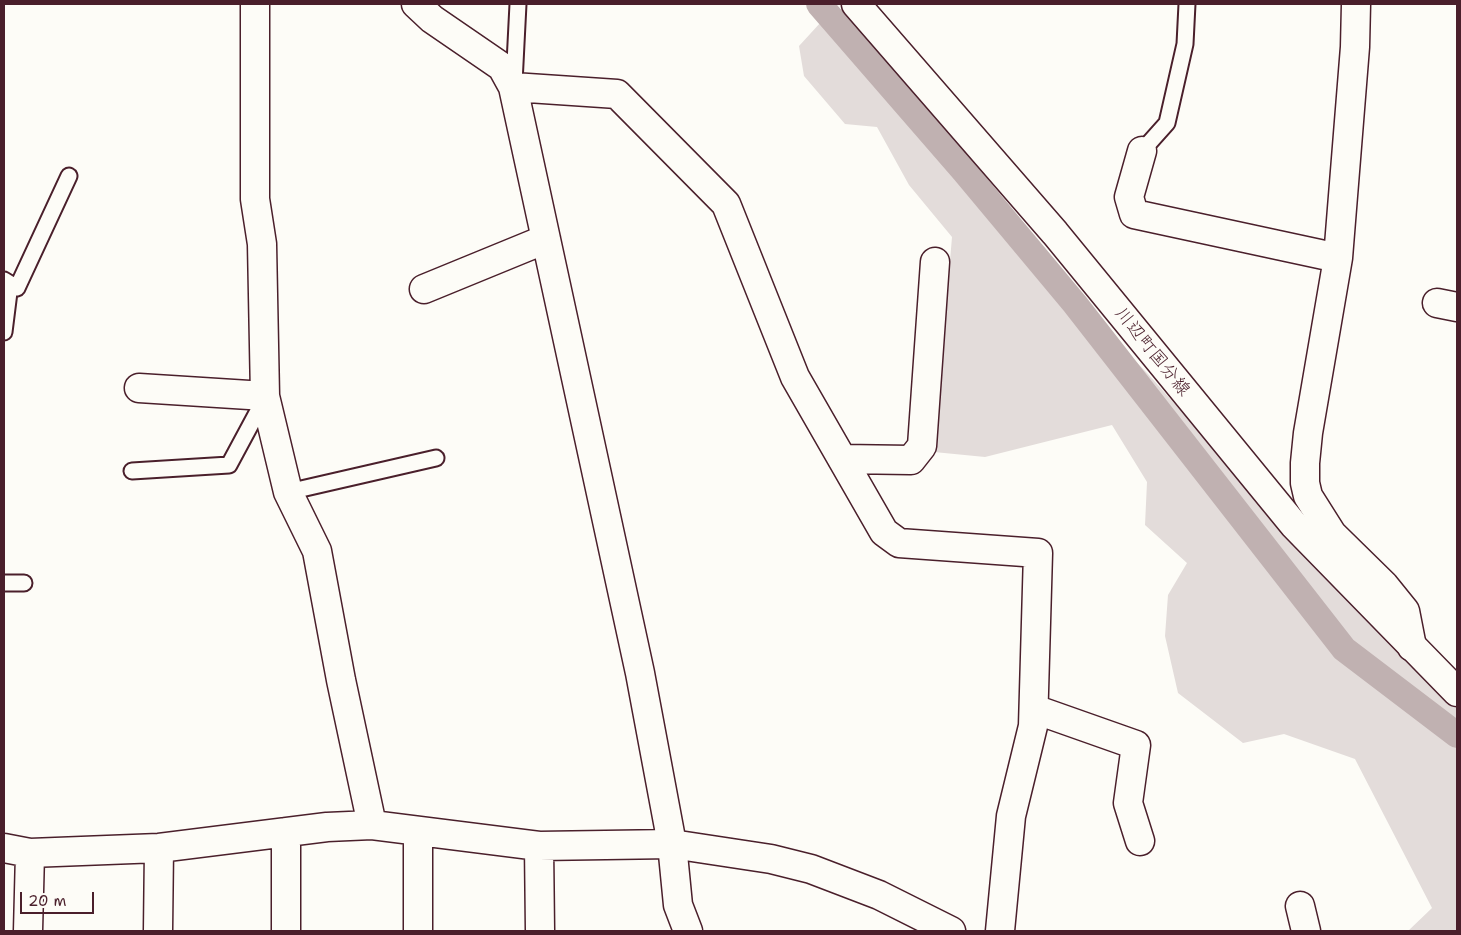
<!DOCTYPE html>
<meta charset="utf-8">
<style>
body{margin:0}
#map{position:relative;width:1461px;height:935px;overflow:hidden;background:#fdfcf7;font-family:"Shantell Sans",sans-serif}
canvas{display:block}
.frame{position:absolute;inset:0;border:5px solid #4a1f2b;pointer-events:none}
.scale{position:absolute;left:20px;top:892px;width:74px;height:22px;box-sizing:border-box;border:2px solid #4a1f2b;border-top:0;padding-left:6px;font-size:15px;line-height:18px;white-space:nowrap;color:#4a1f2b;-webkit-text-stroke:4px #fdfcf7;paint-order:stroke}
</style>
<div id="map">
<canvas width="1461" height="935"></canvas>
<div class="frame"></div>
<div class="scale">20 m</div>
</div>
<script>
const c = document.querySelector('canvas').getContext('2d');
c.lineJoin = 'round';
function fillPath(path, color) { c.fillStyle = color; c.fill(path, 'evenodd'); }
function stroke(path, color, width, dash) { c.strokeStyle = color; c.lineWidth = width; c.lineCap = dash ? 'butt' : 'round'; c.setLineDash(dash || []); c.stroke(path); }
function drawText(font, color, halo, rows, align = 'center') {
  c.font = font + ' "Shantell Sans","Klee One",sans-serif'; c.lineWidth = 4; c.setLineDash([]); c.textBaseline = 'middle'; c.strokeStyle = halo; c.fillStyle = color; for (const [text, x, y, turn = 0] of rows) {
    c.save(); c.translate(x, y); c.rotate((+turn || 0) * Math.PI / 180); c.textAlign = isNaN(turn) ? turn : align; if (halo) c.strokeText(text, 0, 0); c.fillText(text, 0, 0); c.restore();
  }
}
const green = new Path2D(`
 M821,22L868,78L1000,223L1148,374L1322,568L1457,692V931H1408L1432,908L1355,759L1284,734L1243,743L1178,693L1165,636L1168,595L1187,563L1145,525L1147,482L1112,425L985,457L934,452L952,237L909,185L877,127L845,124L804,76L799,46Z`);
const canal = new Path2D(`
 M819,4L964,171L1075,304L1344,649L1457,735`);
const service = new Path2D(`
 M514,83L518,4
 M1142,151L1167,123L1185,44L1187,4
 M4,280L17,288L69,176
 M4,332L10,284
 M132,471L229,465L265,398
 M288,492L436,458
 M4,583H24`);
const minor = new Path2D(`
 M255,4V199L262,244L265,396L288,492L317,551L341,680L372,825
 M416,4L432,19L502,67L513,87L640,673L672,844L678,905L688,931
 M1356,4L1355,47L1338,258L1308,433L1305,463V483L1308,496L1332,534L1384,585L1405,611L1412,647
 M513,87L617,94L726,204L795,377L884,532L899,543L1038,553L1033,726L1011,816L1000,931
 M1142,151L1129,197L1134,214L1338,258
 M424,289L546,239
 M1437,303L1457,307
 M139,388L265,396
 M842,459L911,460L922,446L935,262
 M1034,709L1136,745L1128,803L1140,841
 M286,832V931
 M539,846L540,931
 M4,848L30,853L159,848L327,827L372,825L539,846L672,844L771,859L811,869L879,895L951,931
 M1300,906L1306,931
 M28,931L30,853
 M158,931L159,848
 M418,931V831`);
const tertiary = new Path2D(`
 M856,4L1055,233L1294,525L1457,692`);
const streetNames = [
 ["川辺町国分線",1152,352,51]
];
fillPath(green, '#e3dcda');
stroke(canal, '#c0b1b1', 26);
stroke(service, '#4a1f2b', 19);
stroke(minor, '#4a1f2b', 31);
stroke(tertiary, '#4a1f2b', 31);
stroke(service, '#fdfcf7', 15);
stroke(minor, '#fdfcf7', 28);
stroke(tertiary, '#fdfcf7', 28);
drawText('18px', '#4a1f2b', '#fdfcf7', streetNames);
</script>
